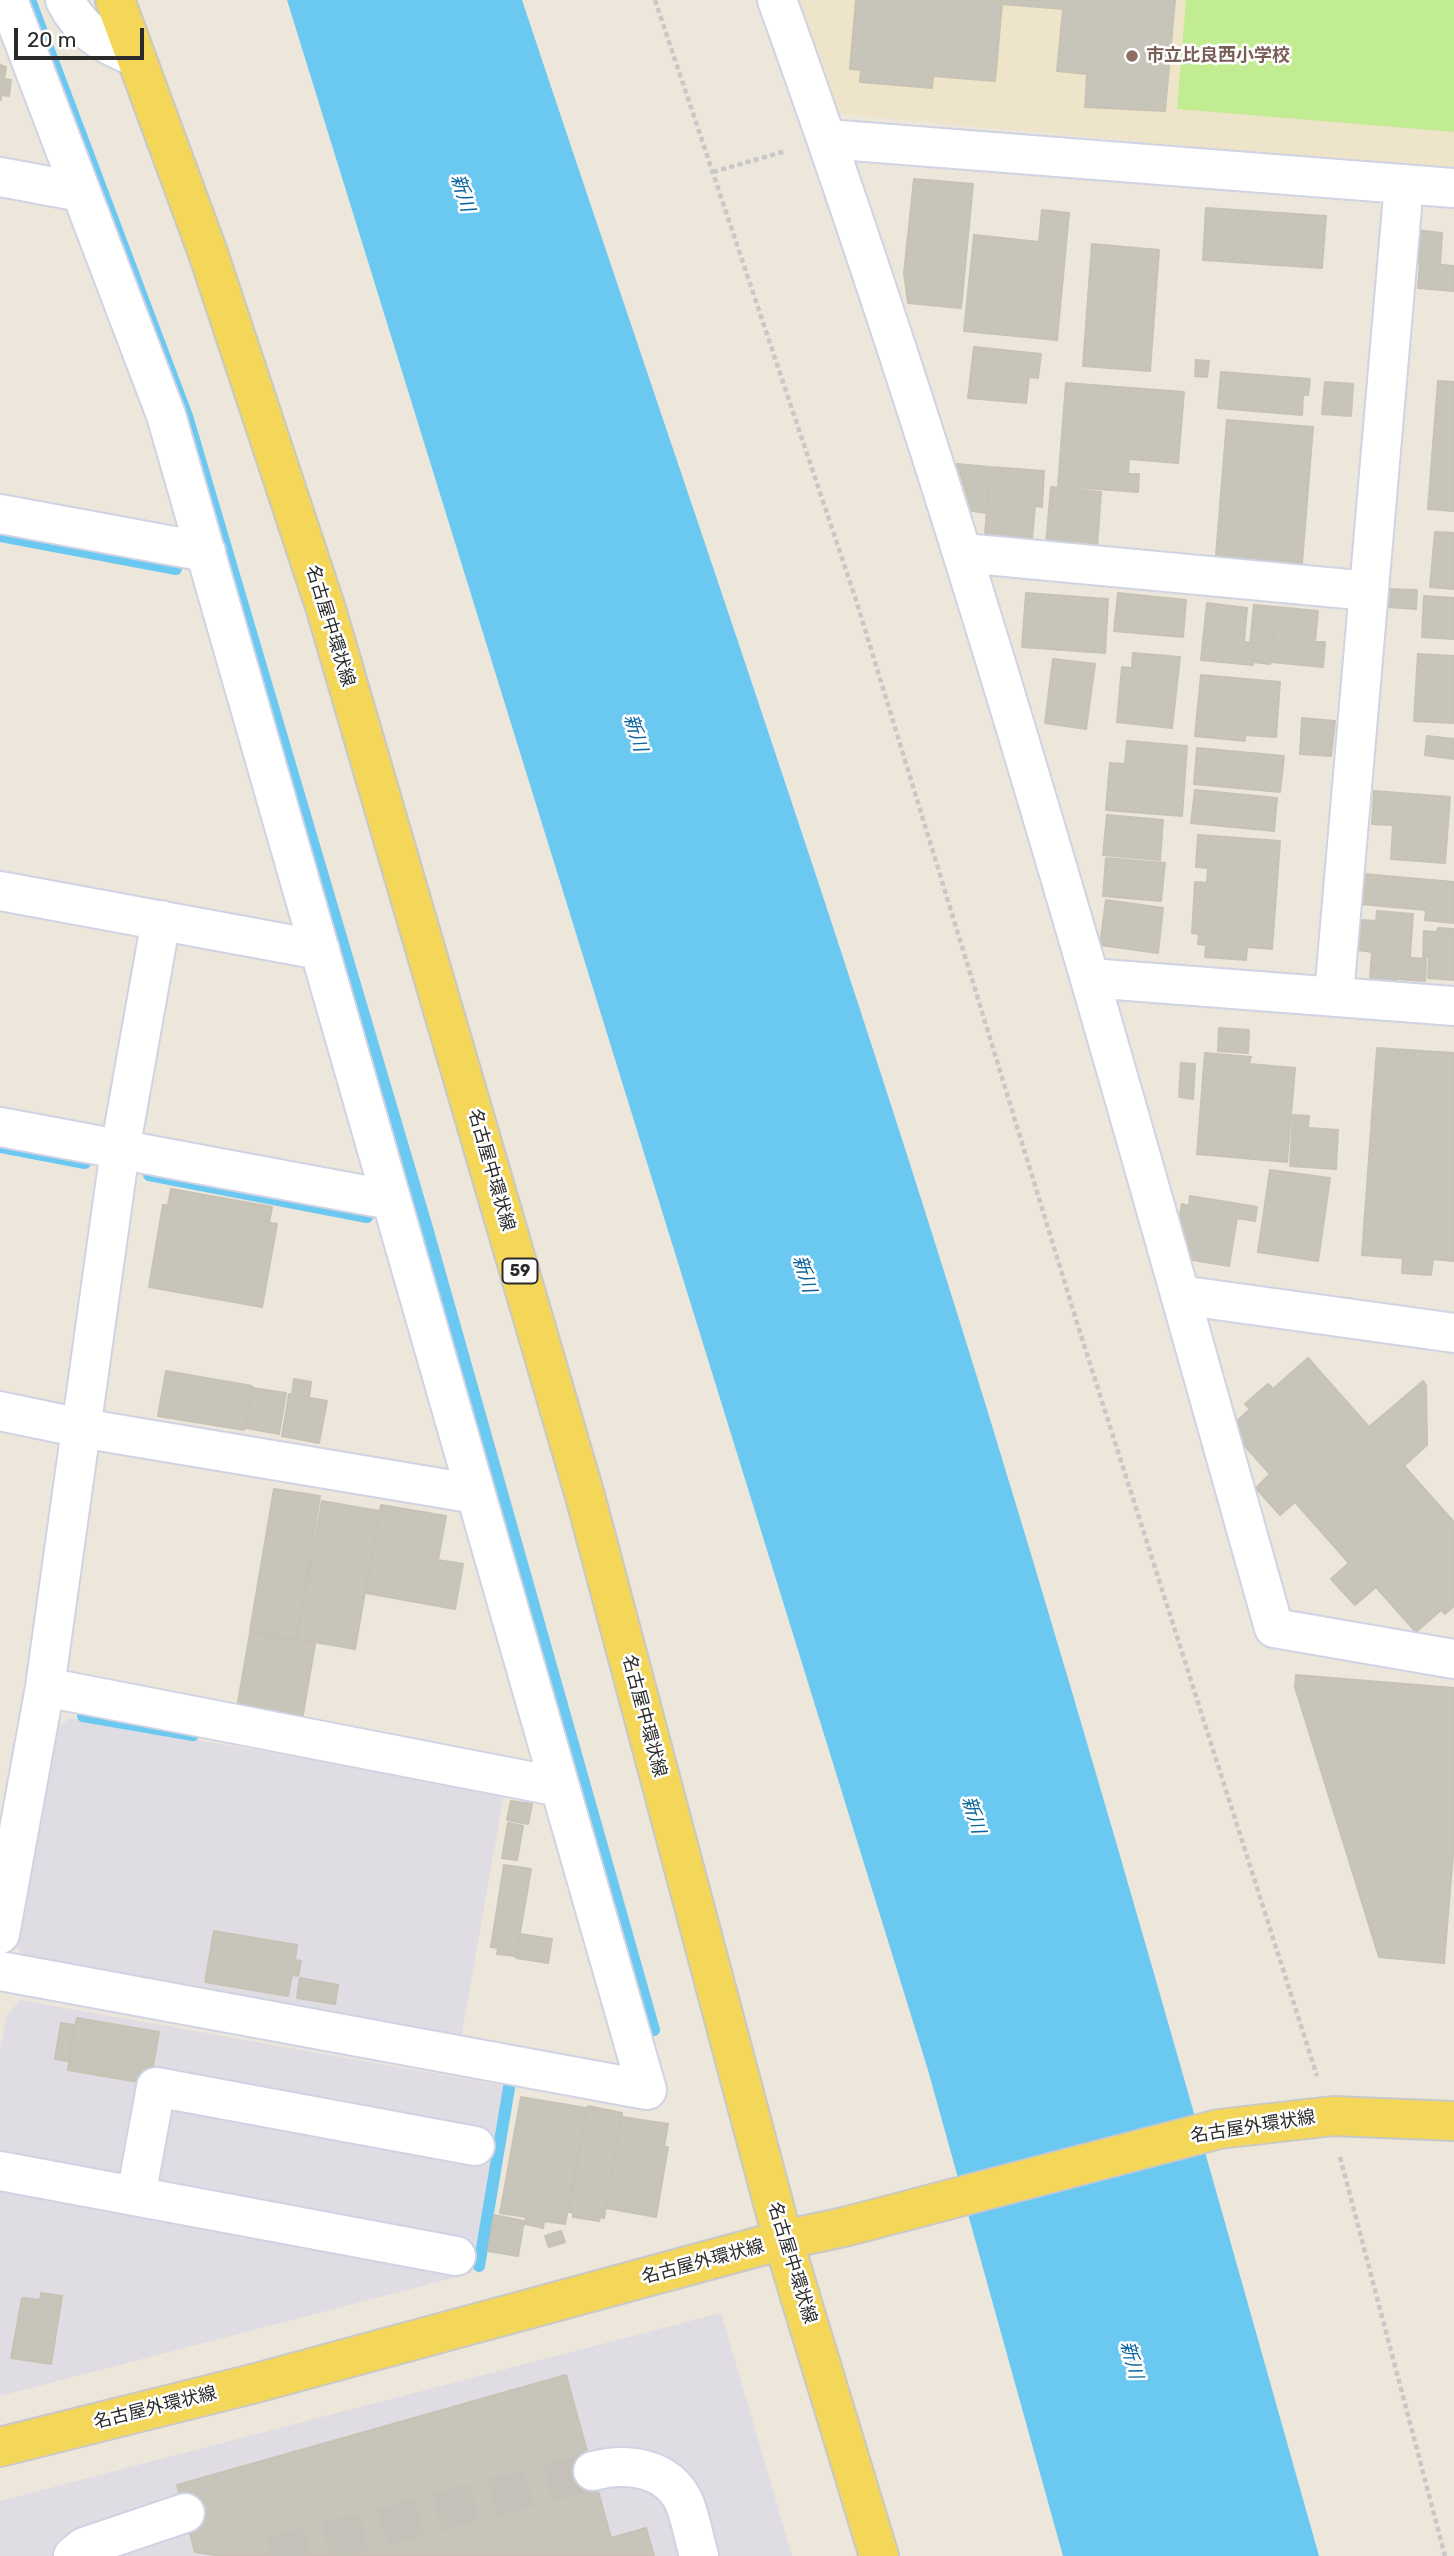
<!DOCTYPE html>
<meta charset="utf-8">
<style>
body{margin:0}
#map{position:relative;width:1454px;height:2556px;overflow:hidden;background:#ece6db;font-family:Rubik,sans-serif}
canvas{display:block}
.scale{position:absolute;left:14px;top:28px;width:130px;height:32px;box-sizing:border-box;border:4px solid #2a2a2a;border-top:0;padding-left:9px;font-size:21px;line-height:24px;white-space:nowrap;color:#2a2a2a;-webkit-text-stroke:5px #fff;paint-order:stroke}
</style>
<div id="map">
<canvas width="1454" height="2556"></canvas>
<div class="scale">20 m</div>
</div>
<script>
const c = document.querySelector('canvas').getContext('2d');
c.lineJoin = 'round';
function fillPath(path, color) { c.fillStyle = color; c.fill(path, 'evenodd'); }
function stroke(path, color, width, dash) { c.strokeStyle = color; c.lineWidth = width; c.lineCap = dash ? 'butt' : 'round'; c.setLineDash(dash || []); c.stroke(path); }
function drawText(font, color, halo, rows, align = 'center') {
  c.font = font + ' Rubik,"Noto Sans JP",sans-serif'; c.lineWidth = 5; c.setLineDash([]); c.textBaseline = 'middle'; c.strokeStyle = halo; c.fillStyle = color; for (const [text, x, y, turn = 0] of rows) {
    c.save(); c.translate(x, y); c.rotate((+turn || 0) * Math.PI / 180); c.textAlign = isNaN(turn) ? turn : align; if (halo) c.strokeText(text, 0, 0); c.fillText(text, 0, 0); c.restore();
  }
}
const industrial = new Path2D(`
 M71,1718L504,1793L461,2039L28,1964L17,1947L54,1730Z
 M20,2000L505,2086L472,2273L0,2396V2049L7,2016Z
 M721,2313L792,2556H0V2501Z`);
const education = new Path2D(`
 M791,0H1454V171L829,113Z`);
const pitch = new Path2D(`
 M1186,0H1454V132L1177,109Z`);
const water = new Path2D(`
 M287,0H522C678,468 841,934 986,1406C1103,1787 1211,2172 1319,2556H1063L928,2070Z`);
const stream = new Path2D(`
 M30,0L187,416L427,1228L654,2030
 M0,536L176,569
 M0,1147L85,1163
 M149,1175L367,1217
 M83,1716L193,1735
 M479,2266L510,2082`);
const building = new Path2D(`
 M856,0H1175L1165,111L1085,107L1087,74L1057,71L1063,9L1002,4L995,81L933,76L932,88L860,82L861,70L850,69Z
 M0,65L6,67L4,79L11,80L9,96L1,95V100Z
 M914,179L973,184L961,308L908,303L904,273Z
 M1206,208L1326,216L1322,268L1203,260Z
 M1042,210L1069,213L1057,340L964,331L974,235L1039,242Z
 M1416,230L1442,233L1440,265L1413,263Z
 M1092,244L1159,250L1150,371L1083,366Z
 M1420,263L1454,266V291L1418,288Z
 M974,347L1041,354L1038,378L1029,377L1026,403L968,398Z
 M1196,360L1209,361L1207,377L1195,376Z
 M1221,372L1310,379L1308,395H1303L1302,415L1218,408Z
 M1438,381L1454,382V511L1428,509Z
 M1325,382L1353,384L1351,416L1322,414Z
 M1066,383L1184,392L1178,463L1129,459L1128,474H1139L1138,492L1058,486Z
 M1227,420L1313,427L1302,563L1216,556Z
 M957,464L990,467L987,513L972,511Z
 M990,467L1044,471L1042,507L1035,506L1032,540L985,536Z
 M1051,487L1101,492L1097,548L1046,544Z
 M1435,532L1454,533V589L1430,587Z
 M1387,589L1417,590L1416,609L1386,607Z
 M1026,593L1108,599L1105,653L1022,647Z
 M1118,593L1186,600L1183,637L1114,631Z
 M1424,596L1454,598V639L1422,637Z
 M1207,603L1247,608L1244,642L1255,643L1253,665L1201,660Z
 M1254,605L1276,607L1270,664L1253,662L1255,643H1250Z
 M1276,607L1318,611L1315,642H1325L1323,667L1271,662Z
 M1133,653L1180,657L1172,728L1117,722L1122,667L1132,668Z
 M1418,654L1454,656V723L1414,721Z
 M1053,659L1095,664L1086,729L1045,723Z
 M1201,675L1280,682L1276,737L1245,735V741L1195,736Z
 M1302,718L1335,721L1331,756L1300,754Z
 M1427,736L1454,739V759L1425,755Z
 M1127,741L1187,746L1182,816L1106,810L1110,763L1125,764Z
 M1197,748L1284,756L1280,792L1194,784Z
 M1195,790L1277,798L1274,831L1191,823Z
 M1374,791L1450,797L1445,863L1391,859L1393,825L1372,824Z
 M1107,815L1163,820L1160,860L1103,855Z
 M1198,835L1280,841L1272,949L1247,947L1246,960L1205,957L1206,945L1198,944L1199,934L1192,933L1195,882L1207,883L1208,868L1196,867Z
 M1106,858L1165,863L1161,901L1103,896Z
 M1363,874L1454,882V923L1425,920L1426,910L1360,904Z
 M1106,900L1163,908L1158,953L1100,945Z
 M1377,911L1413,914L1410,956H1398L1396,982L1370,980L1372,952L1358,950L1361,920L1376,921Z
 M1438,928L1454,929V980L1428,978L1429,957H1423L1424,931L1437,932Z
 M1398,957L1426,959L1425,981L1396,979Z
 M1219,1028L1249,1030L1248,1053L1218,1051Z
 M1377,1048L1454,1053V1261L1433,1259L1431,1275L1402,1273L1403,1258L1362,1255Z
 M1205,1053L1251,1057L1249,1064L1295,1068L1287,1162L1197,1154Z
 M1181,1063L1195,1064L1193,1099L1179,1097Z
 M1293,1115L1309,1116L1308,1128L1338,1130L1336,1169L1290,1166Z
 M1270,1170L1330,1178L1318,1261L1258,1252Z
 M171,1189L272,1207L269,1223L168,1205Z
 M1190,1196L1257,1207L1255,1221L1237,1218L1229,1266L1181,1258L1185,1234L1177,1233L1182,1204L1189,1206Z
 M163,1205L277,1224L262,1307L149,1287Z
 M1308,1358L1369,1427L1423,1381L1426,1385L1427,1445L1404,1466L1454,1522V1606L1445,1614L1441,1610L1416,1632L1376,1587L1355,1605L1331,1579L1349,1563L1295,1502L1280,1515L1256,1488L1270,1474L1234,1434L1241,1427L1236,1422L1250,1409L1245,1404L1268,1384L1273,1389Z
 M166,1371L252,1386L244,1430L158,1416Z
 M294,1379L311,1382L309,1397L292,1394Z
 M253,1388L286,1393L279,1434L246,1428Z
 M289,1394L327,1401L319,1443L282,1436Z
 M274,1489L320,1496L296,1639L250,1631Z
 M322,1501L379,1511L355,1649L297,1639Z
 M381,1505L446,1516L438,1560L463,1564L455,1609L366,1593Z
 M250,1633L315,1644L302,1720L237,1708Z
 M1296,1675L1454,1688V1843L1444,1963L1379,1957L1295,1687Z
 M511,1801L532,1804L528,1824L507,1820Z
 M508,1823L523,1826L517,1860L502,1858Z
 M504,1865L531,1869L516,1956L497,1954L498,1948L491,1947Z
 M214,1931L297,1945L295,1960L301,1961L298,1976L292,1975L288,1996L205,1982Z
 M520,1934L552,1939L548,1963L516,1958Z
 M300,1978L338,1985L335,2004L297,1998Z
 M77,2018L159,2032L150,2084L68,2070Z
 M61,2023L74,2025L68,2061L55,2059Z
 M521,2097L586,2108L565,2224L544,2221L543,2228L525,2224L526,2217L500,2213Z
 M588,2106L622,2113L604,2218L600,2217L599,2221L573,2217V2213L569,2212Z
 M622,2117L668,2124L664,2147H668L656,2217L606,2208Z
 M494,2215L524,2221L518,2256L488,2251Z
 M561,2231L565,2242L549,2247L545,2236Z
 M41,2293L62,2296L51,2364L11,2358L22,2298L40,2300Z
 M566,2375L611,2538L646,2528L654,2556H221L195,2552L177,2485Z`);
const minorTunnel = new Path2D(`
 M272,2556L593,2471`);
const path = new Path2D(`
 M655,0L856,600L1078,1326L1317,2076
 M713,172L786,151
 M1340,2157L1445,2556`);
const minor = new Path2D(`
 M65,0C80,31 105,45 136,57
 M777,0C970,534 1120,1082 1274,1628L1454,1659
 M827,139L1454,188
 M0,177L81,192
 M0,514L206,552
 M964,553L1369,591
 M0,891L320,950
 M1090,978L1454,1006
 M1334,995L1404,184
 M0,1127L391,1200
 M1180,1295L1454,1333
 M0,1411L81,1428L476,1494
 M45,1687L560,1787
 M0,1934L45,1687L120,1150L161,920
 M0,1971L647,2090L166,415L8,0
 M0,2171L456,2256
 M136,2196L156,2087L475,2146
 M593,2471C626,2462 668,2467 684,2502C691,2519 694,2539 699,2556
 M73,2556L84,2547L185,2513`);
const major = new Path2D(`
 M115,0L208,253L326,609L585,1496L783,2240L879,2556
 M0,2447L256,2383L783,2240L844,2227L1219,2129L1333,2116L1454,2121`);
const markers = [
 [1132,56,7,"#8d6e63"]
];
const shields = [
 [520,1271,35]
];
const shieldNames = [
 ["59",520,1271]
];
const educationNames = [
 ["市立比良西小学校",1146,56]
];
const streetNames = [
 ["名古屋中環状線",330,626,73],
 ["名古屋中環状線",491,1170,74],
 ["名古屋中環状線",644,1716,75],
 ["名古屋外環状線",1253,2127,-9],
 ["名古屋外環状線",703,2262,-15],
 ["名古屋中環状線",792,2263,73],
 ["名古屋外環状線",155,2408,-14]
];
const waterNames = [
 ["新川",462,193,72],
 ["新川",635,733,73],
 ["新川",804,1274,73],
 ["新川",973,1815,73],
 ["新川",1131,2360,75]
];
fillPath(industrial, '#dfdce4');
fillPath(education, '#eee4ca');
fillPath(pitch, '#c1ec91');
fillPath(water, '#6bc8f1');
stroke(stream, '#6bc8f1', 12);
fillPath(building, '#c7c4ba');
stroke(building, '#c8c2b5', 2);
stroke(minorTunnel, '#c5c0b8', 38, [38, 19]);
stroke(minor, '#d0d3e3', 42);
stroke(major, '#c8c8c8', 42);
stroke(path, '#c8c8c8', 4.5, [5, 3.5]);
stroke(minor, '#fff', 38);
stroke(major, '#f4d758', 38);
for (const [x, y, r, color] of markers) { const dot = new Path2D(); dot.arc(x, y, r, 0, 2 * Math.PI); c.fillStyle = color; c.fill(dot); stroke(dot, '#fff', 2.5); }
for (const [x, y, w] of shields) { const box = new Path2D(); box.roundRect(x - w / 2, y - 12.5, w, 25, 5); c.fillStyle = '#fff'; c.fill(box); stroke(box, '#2a2a2a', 2); }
drawText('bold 16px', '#2a2a2a', null, shieldNames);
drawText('bold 18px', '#785e54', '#fff', educationNames, 'left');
drawText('18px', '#2a2a2a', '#fff', streetNames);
drawText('italic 19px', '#0a649d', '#fff', waterNames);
</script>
